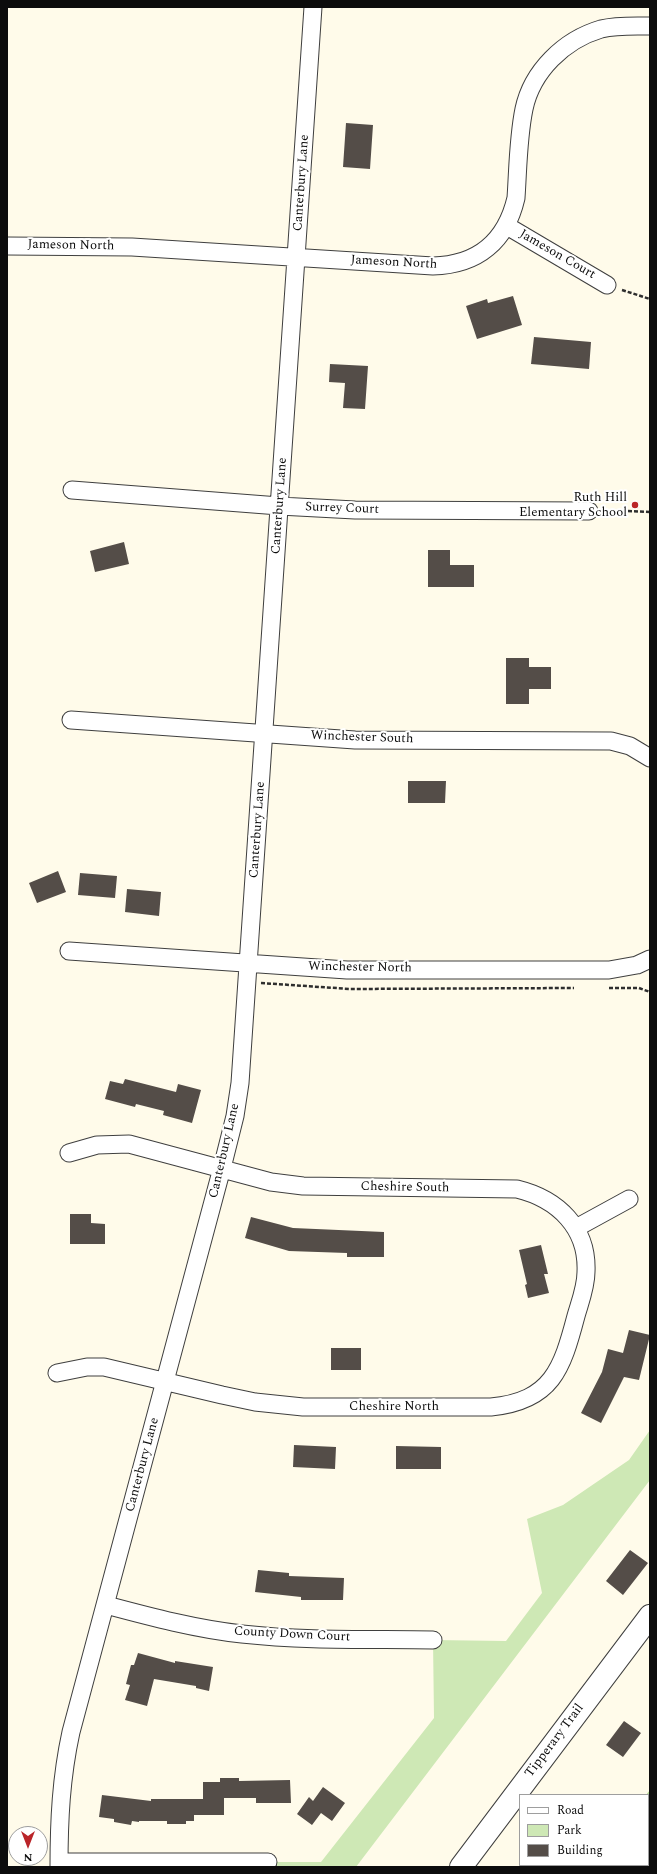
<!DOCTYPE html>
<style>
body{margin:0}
#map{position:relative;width:657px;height:1874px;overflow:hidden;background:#fffbea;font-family:Spectral,serif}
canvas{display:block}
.frame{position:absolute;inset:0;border:8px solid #0c0c0c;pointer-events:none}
.legend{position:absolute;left:519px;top:1794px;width:130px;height:72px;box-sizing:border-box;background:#fff;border:1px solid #9e9e9e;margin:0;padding:5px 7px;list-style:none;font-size:12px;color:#0c0c0c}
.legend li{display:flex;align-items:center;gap:8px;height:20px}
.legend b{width:20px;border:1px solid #9e9e9e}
.north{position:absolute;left:8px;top:1826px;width:40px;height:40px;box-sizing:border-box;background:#fff;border:1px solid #9e9e9e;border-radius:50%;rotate:180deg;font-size:11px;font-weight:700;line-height:16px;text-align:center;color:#0c0c0c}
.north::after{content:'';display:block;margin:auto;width:14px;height:18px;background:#ba2529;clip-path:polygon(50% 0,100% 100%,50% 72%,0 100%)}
</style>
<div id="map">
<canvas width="657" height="1874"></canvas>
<div class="frame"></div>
<ul class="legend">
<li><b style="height:5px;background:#fff"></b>Road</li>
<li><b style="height:11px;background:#cee8b5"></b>Park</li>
<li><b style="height:11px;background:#544d48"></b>Building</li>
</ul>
<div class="north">N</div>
</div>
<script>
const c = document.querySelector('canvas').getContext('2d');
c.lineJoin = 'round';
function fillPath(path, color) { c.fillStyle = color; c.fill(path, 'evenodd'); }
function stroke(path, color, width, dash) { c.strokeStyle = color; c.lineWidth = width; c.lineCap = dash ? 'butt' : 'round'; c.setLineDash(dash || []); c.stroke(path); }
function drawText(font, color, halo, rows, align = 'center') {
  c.font = font + ' Spectral,serif'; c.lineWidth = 4; c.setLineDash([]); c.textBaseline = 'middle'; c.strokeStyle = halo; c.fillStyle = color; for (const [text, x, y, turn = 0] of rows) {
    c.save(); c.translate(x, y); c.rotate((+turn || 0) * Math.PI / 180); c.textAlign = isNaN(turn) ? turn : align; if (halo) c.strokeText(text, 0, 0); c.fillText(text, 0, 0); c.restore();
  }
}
const green = new Path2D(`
 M650,1430V1480L356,1867H269L268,1862H321L434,1718L433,1640L506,1641L542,1593L527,1519L563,1505L629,1460Z`);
const forest = new Path2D(`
 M650,1790V1867H592L594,1865H648V1795H646Z`);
const building = new Path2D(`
 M346,123L373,125L370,169L343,167Z
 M513,296L522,325L477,339L466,306L487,299L488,303Z
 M534,337L591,342L589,369L531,364Z
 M330,364L368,366L365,409L343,408L345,383L329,382Z
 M124,542L129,564L95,572L90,551Z
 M428,550H450V565H474V587H428Z
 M506,658H529V667H551V689H529V704H506Z
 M408,781H446L445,803H408Z
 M58,871L66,892L37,903L29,883Z
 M80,873L117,876L115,898L78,895Z
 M127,889L161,892L159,916L125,912Z
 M125,1079L176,1092L178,1084L201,1090L192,1123L163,1115L164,1111L136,1104L135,1107L105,1099L110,1081L123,1084Z
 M70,1214H91V1223L105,1224V1244H70Z
 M251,1217L293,1228L384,1232V1257H347V1253L289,1251L245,1238Z
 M541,1245L548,1274H544L549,1293L528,1298L525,1285L527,1284L519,1250Z
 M629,1330L650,1335L639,1380L624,1377L601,1423L581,1413L602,1372L608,1349L623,1353Z
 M331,1348H361V1370H331Z
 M294,1445L336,1447L335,1469L293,1467Z
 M396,1446L441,1447V1469H396Z
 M630,1550L648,1563L623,1595L606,1581Z
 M258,1570L289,1573V1576L344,1578L343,1600H301V1597L255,1592Z
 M138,1653L175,1663V1661L213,1667L209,1691L196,1688V1686L154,1679L147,1706L125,1700L130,1685L126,1684L131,1665H134Z
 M624,1721L641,1733L623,1757L606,1745Z
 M220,1778H239V1781L290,1780L291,1803H256V1798H224V1815H194V1821H186V1824H167V1821H139V1822L132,1821L131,1825L114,1822V1819L99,1817L102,1795L151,1801V1799H203V1782H220Z
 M323,1787L345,1803L332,1821L321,1813L312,1825L297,1814L309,1797L313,1801Z`);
const path = new Path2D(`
 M622,290L650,299
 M628,511L650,512
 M261,983L350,989L574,988
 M609,988H639L650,992
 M649,1867L650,1866`);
const minor = new Path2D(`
 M507,226L607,285
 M7,246L132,247L433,266C478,265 506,241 516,198C518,169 518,138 524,109C532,71 564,40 601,29C617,25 634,26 650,26
 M72,490L279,506L355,510L589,511
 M71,720L355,740L611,741L630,746L650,758
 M69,951L347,970H609L637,965L650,959
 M576,1228L629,1199
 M57,1373L87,1367H104L222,1395L255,1402L303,1407H491C552,1401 562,1369 576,1316C580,1302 586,1287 586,1272C588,1228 558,1199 517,1189L303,1186L271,1182L129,1144L97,1145L69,1153
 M106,1605C151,1617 196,1629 242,1634C305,1641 370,1639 433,1640
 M59,1862H268
 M59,1867C59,1820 61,1778 71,1732L222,1168L235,1116L240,1083L313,7`);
const tertiary = new Path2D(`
 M461,1867L650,1616`);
const markers = [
 [635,505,4,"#ba2529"]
];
const streetNames = [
 ["Canterbury Lane",302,183,-86],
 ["Jameson North",71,246,1],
 ["Jameson Court",557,255,30],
 ["Jameson North",394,263,3],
 ["Canterbury Lane",280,506,-86],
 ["Surrey Court",342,509,2],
 ["Winchester South",362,738,2],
 ["Canterbury Lane",258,830,-86],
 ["Winchester North",360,968,1],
 ["Canterbury Lane",225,1151,-77],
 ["Cheshire South",405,1188,1],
 ["Cheshire North",394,1407],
 ["Canterbury Lane",143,1465,-75],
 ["County Down Court",292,1635,3],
 ["Tipperary Trail",555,1741,-53]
];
const poiNames = [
 ["Ruth Hill",627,498],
 ["Elementary School",627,513]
];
fillPath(green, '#cee8b5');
fillPath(forest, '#b2d994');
fillPath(building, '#544d48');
stroke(minor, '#3f3f3f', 19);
stroke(tertiary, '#3f3f3f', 24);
stroke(path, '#2e2e2e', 2.5, [4, 2]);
stroke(minor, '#fff', 17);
stroke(tertiary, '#fff', 22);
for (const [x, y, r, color] of markers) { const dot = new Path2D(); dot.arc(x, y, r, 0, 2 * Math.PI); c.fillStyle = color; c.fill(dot); stroke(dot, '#fff', 1.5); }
drawText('13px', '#0c0c0c', '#fff', streetNames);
drawText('13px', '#0c0c0c', '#fff', poiNames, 'right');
</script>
